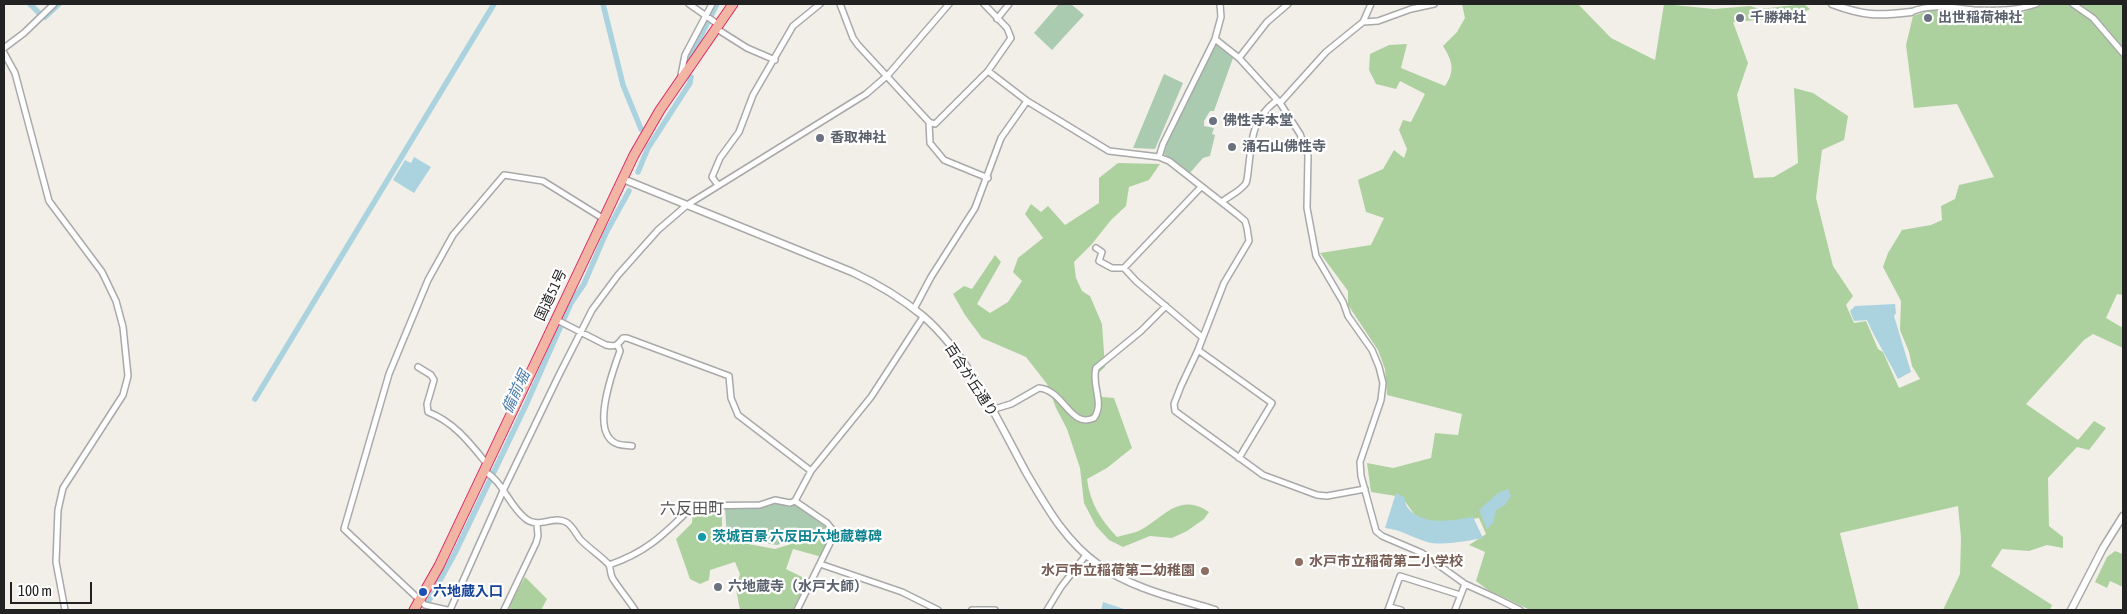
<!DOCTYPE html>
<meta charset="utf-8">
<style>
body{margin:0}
#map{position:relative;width:2127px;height:614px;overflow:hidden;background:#f2efe9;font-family:"Asap Condensed",sans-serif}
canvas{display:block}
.frame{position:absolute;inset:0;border:5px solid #222;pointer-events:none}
.scale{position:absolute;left:10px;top:582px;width:82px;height:22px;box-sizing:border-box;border:2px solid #222;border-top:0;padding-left:6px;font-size:15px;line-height:18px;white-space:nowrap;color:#222;-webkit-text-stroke:4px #fff;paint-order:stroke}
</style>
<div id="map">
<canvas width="2127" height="614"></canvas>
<div class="frame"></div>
<div class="scale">100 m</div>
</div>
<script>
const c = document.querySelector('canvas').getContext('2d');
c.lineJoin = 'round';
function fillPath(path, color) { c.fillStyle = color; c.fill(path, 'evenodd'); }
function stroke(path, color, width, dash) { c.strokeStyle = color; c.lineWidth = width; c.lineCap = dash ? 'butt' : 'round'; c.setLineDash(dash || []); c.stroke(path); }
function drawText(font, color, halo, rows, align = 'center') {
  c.font = font + ' "Asap Condensed","Noto Sans JP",sans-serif'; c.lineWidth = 4.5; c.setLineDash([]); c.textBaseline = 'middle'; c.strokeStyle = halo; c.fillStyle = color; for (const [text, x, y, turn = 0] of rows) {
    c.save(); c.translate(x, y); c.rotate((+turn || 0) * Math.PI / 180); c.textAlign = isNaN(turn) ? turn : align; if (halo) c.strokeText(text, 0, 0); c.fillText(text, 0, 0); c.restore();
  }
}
const forest = new Path2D(`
 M1462,4H1578L1611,38L1655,60L1664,4L1714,9L1750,6L1760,9L1804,4L1810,9L1794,17L1733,22L1748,63L1737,95L1754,178L1774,177L1798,163L1794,88L1813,93L1848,116L1844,140L1822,150L1816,198L1833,266L1853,296L1846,305L1854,323L1866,321L1878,349L1883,352L1899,388L1920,379L1912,366L1909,352L1900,330L1901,301L1883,267L1888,253L1902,230L1931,225L1942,220L1941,206L1955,199L1959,185L1994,177L1957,104L1914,108L1906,45L1913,16L1930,10L1979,14L2024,12L2043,4H2123V295L2117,294L2106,318L2123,328V348L2093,334L2084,340L2026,404L2078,440L2094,421L2106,428L2089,450L2077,447L2048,478L2049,526L2063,537V548L2047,545L2029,551L2002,549L1991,566L2052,605L2050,610H1943L1960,574L1961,538L1958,506L1840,533L1859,610H1530L1488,590L1476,581L1485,552L1469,545L1486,534L1479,518L1432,525L1414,514L1402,497L1371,492L1367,463L1393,468L1431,458L1435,433L1458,435L1462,414L1387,395L1385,369L1378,350L1348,305V291L1320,253L1371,245L1384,218L1366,212L1358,180L1383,169L1394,150L1404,158L1407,149L1399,130L1403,120L1411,122L1425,94L1400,81L1396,89L1376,84L1369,70L1370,54L1389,45L1407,44L1401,68L1445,86C1455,71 1453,62 1443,46L1457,32L1465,18Z
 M1118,163L1160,164L1149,180L1129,187L1126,206L1111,220L1092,244L1074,262L1076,278L1082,291L1090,296L1102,324L1105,367L1093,378L1094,390L1102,397L1114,398L1132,448L1107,468L1087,479C1090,503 1101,520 1117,537C1123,535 1130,534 1136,532C1161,522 1177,490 1209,512L1204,519L1187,531L1172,538L1150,536L1123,547L1109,540L1096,526L1084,503L1080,468L1067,429L1056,408L1047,384L1026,357L982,338L965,315L953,294L964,286L972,289L995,255L1001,262L977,304L990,313L1008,302L1022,281L1013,272L1018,258L1043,238L1025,214L1031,204L1041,212L1048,206L1065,225L1099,203V178Z
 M722,507V539L775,549L826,533L831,540L822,557L793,549L786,569L808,580L793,610H740L736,589L740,574L735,562L710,570L709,580L700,584L690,579L676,539L692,523L693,509Z
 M2115,551L2123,554V587L2110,581L2107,588L2095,582L2107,557Z
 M525,577L547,599L541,610H509L512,600Z`);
const cemetery = new Path2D(`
 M1059,4H1071L1084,15L1052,50L1034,33Z
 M1215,43L1233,58L1214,111H1210L1204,121V126L1214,128L1212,134L1215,135L1210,156L1203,158L1189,174L1164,154L1168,141Z
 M1164,74L1183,83L1155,149L1133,148Z
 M774,502L795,504L827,528L777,545L727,537L725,508L761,507Z`);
const water = new Path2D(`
 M414,157L431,167L414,193L393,180L405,160L411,163Z
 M1895,304L1896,313L1894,316L1911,372L1898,379C1888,358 1876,341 1867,320L1854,321L1850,311L1855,306Z
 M1508,489L1511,496L1505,505L1496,510L1493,523L1487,529L1479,510L1498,493Z
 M1396,493L1404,497C1405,500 1406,506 1408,508C1423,527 1453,520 1473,517L1483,538C1467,541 1442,546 1427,542C1411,537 1402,530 1385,528Z
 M1103,602L1127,610H1101Z`);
const canal = new Path2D(`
 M30,4L40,14
 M603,4L623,85L641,129
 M45,17L59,4
 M688,61L717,4
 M638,172L648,148L690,83L691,77
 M255,399L494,4
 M427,604L455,553L526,405L571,303L584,284L606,233L629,191
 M425,610L426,608`);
const minor = new Path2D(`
 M689,4L719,25
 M840,4L853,38L858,45L929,122L935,124L988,71L1011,38L1007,28L984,4
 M2073,4L2093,18L2123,53
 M1911,12C1932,3 1953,8 1974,10C1995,11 2016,11 2036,4
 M997,19L1009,4
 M1363,22L1378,21L1411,9L1434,4
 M717,29L747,48L775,60
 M1215,39L1239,58L1280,103L1300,134L1308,155L1307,208L1316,256L1343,302L1348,316L1372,350L1379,367L1383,383L1381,400L1360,462L1361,476L1376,531L1382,536L1422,553L1465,584L1496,598L1520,610
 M4,48L24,33L54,4
 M4,53L15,73L49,201L102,272L116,301L123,327L128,376L123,395L63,488L58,510L56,562L65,610
 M1239,58L1267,22L1288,4
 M988,71L1027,101L1109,151L1159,157L1169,161L1238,215L1245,221L1247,228L1249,241L1224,283L1198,350L1181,386L1174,404L1175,411L1263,475L1317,495L1327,496L1365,489
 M681,75L685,55L712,4
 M1280,103L1326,52L1363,22L1371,4
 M929,122L930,143L944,160L988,178
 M1159,157L1163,144L1215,39L1221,17L1220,4
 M718,185L712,177L720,158L739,132L753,95L793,26L820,4
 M1201,187L1124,268L1136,281L1202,337
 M1222,202C1229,196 1241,191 1246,183C1248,178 1248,170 1249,164C1252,135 1253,119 1277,100
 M1096,248L1102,252L1099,261L1112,268H1124
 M914,309L931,277L975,208L1001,138L1027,101
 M555,319L606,345C615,347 617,346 623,338H627L729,376L731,398L738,415L811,471
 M618,346L620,351C613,370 594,422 610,439C616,446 624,445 632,446
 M1198,350L1272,403L1239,458
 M418,367L431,375L434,380L427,404L428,412C454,422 470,443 487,464
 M991,410L1011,404L1039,388C1064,390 1070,429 1094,418C1105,403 1091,385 1096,368L1141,331L1166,306
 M484,471C504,482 508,505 526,519C539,529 553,515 566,522C572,525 576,534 580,539C586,546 606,560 609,565C611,569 610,575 613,579C620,590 628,599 635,610
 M795,501L811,471L871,397L923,317
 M820,564L902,592L938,610
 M609,565C648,552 665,533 693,506L760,505L775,500L790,503L795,501L827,523L835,533L797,610
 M1390,607L1401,610
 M447,610L425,605L344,529L389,374L428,280L453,235L504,175L543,181L604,219
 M450,610L503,491L559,375L592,310L618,275L658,230L687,205L866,94L888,75L949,4
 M504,610L536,543L538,536L537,524
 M972,610H995
 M1047,610L1061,587L1086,555
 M1388,610L1400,576L1460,595
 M1455,610L1465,584`);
const tertiary = new Path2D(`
 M1832,4C1864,16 1878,16 1911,12
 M623,179L852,272C878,284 901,298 923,316C969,356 998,421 1027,474C1047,508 1066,542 1099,565C1133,589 1176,598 1215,610
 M2071,610L2103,548L2123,516`);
const trunk = new Path2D(`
 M414,610L439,566L634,155L660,110L733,4`);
const markers = [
 [1740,18,5,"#6b7280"],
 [1928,18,5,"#6b7280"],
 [1213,121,5,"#6b7280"],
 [820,138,5,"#6b7280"],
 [1232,147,5,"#6b7280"],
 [702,537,5,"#0f9aa8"],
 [1299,562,5,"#8d6e63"],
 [1205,571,5,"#8d6e63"],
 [718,587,5,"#6b7280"],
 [423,592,5,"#1a4fb4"]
];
const worshipNames = [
 ["千勝神社",1750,18],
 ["出世稲荷神社",1938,18],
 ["佛性寺本堂",1223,121],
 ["香取神社",830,138],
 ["涌石山佛性寺",1242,147],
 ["六地蔵寺（水戸大師）",728,587]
];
const streetNames = [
 ["国道51号",551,295,-65],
 ["百合が丘通り",971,380,57]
];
const cultureNames = [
 ["茨城百景 六反田六地蔵尊碑",712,537]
];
const educationNames = [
 ["水戸市立稲荷第二小学校",1309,562],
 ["水戸市立稲荷第二幼稚園",1195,571,"right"]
];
const transitNames = [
 ["六地蔵入口",433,592]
];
const waterNames = [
 ["備前堀",516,392,-65]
];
const quarterNames = [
 ["六反田町",692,509]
];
fillPath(forest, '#add19e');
fillPath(cemetery, '#aacbaf');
fillPath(water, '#aad3df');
stroke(canal, '#aad3df', 5.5);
stroke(minor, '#a9a9a9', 8);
stroke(tertiary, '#a9a9a9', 9);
stroke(trunk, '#dc2a67', 11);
stroke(minor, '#fff', 5);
stroke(tertiary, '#fff', 6);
stroke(trunk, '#f2b4a3', 9);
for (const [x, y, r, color] of markers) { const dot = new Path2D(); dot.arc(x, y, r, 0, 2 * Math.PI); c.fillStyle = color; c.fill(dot); stroke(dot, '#fff', 2); }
drawText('bold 14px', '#5b616d', '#fff', worshipNames, 'left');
drawText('14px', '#222', '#fff', streetNames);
drawText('bold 14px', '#0d838f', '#fff', cultureNames, 'left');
drawText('bold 14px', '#785e54', '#fff', educationNames, 'left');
drawText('bold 14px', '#164399', '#fff', transitNames, 'left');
drawText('italic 15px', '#4a7aab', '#fff', waterNames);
drawText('16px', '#555', '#fff', quarterNames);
</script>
